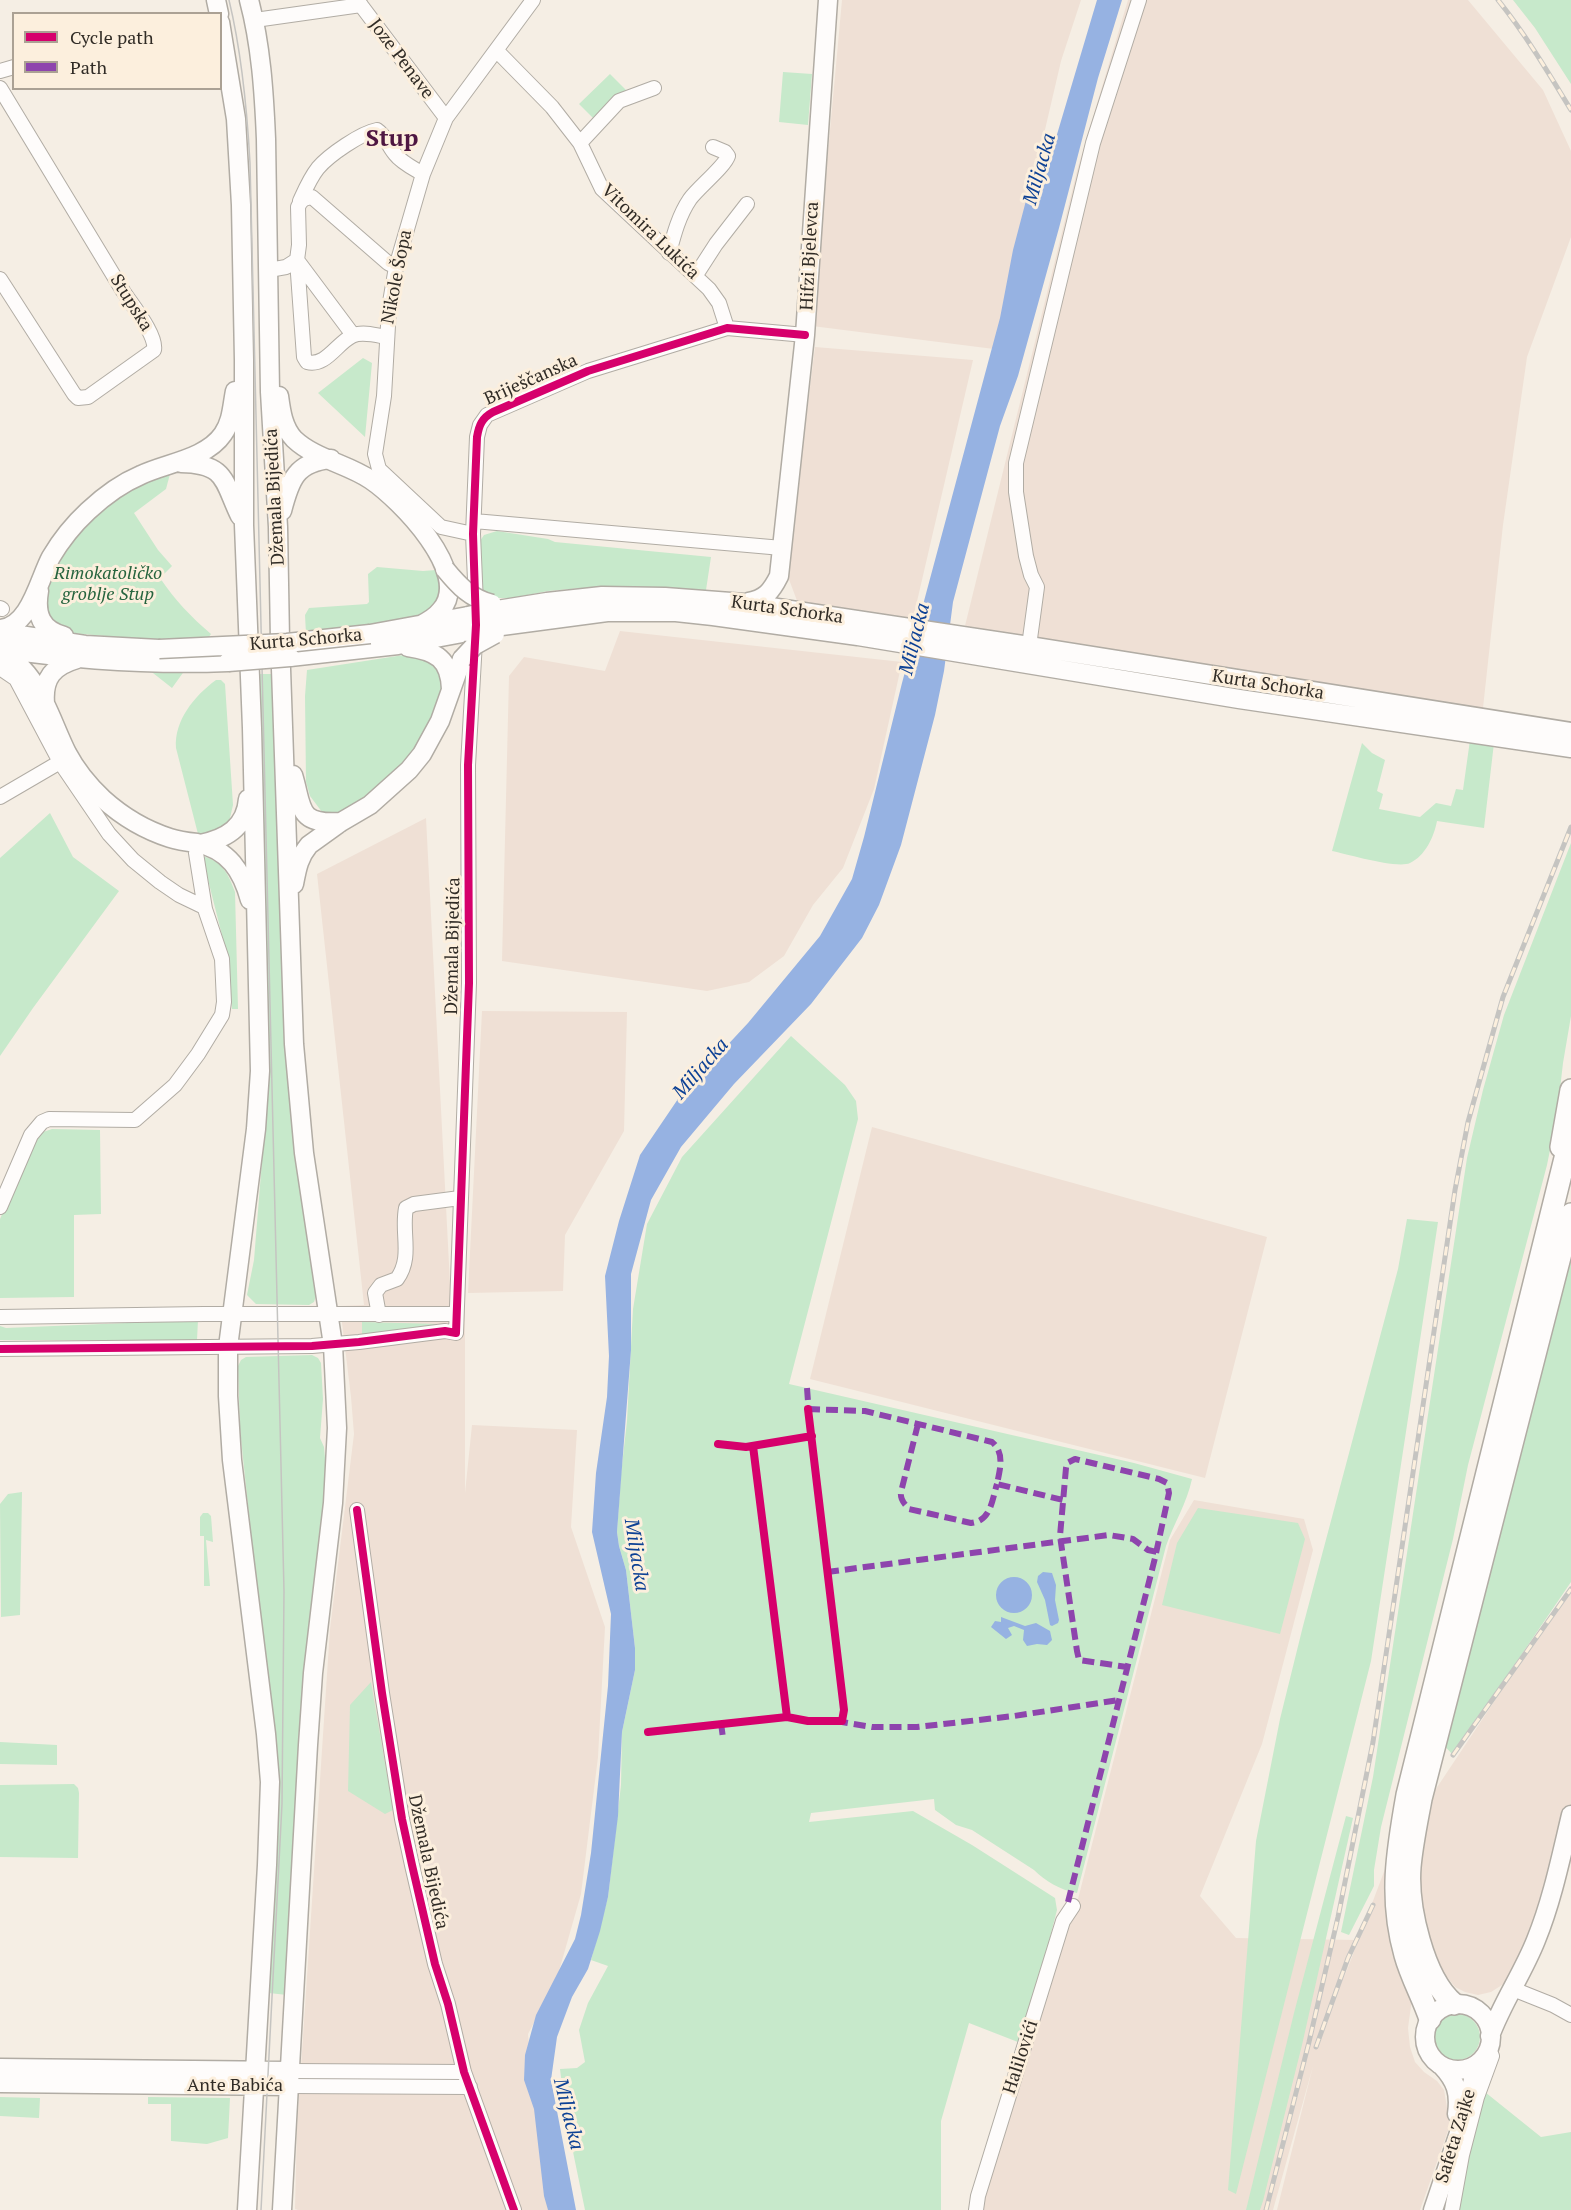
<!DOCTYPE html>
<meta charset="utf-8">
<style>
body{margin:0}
#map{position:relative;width:1571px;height:2210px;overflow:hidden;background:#f5eee4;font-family:"PT Serif",serif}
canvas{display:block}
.legend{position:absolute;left:12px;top:12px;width:210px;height:78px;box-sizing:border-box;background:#fcefdd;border:2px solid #aba194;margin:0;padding:8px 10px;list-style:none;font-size:18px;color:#312c26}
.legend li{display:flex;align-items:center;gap:12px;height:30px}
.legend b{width:30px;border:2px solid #aba194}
</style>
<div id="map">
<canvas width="1571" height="2210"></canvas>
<ul class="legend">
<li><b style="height:8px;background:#d6006c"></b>Cycle path</li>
<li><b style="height:8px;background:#8e44ad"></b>Path</li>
</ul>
</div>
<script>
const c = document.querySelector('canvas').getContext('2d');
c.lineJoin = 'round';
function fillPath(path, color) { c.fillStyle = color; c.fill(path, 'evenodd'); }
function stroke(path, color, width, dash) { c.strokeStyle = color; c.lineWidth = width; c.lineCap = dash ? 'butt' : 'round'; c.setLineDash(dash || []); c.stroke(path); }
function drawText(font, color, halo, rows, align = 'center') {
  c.font = font + ' "PT Serif",serif'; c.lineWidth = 6; c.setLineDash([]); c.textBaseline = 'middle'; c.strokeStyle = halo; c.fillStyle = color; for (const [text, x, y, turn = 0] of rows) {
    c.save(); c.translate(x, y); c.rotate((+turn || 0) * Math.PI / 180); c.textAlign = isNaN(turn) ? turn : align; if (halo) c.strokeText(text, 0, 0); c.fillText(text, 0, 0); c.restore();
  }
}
const industrial = new Path2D(`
 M842,0H1081L1061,61L994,349L812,326Z
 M1128,0H1468L1543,90L1571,151V237L1527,357L1503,525L1482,717L963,634L1078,167Z
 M815,347L973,360L912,623L799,606L787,574Z
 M620,631L902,662L874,789L843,868L813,905L784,956L749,982L707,991L502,961L509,676L524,657L605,671Z
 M426,818L451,1303H465V1493L472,1425L577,1430L571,1527L605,1627L598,1757L581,1894L557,1978L528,2034L534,2103L552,2210H298L295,2209L297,2128L330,1629L354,1434L351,1397L340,1306L364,1305L317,874Z
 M482,1011L627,1012L624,1131L565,1235L563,1291L468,1293Z
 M872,1127L1267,1237L1205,1478L810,1379Z
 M1194,1500L1304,1519L1313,1550L1262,1744L1200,1896L1236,1938L1357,1940L1344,1978L1388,1861L1571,1586V1819L1549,1905L1510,1978L1502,1985L1491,1992L1478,1995L1465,1992L1455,1987L1447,1977L1412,1999L1408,2028L1410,2047L1415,2062L1424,2072L1437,2081L1444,2090L1450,2125L1420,2210H1277L1313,2066L1273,2210H978L1018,2067L1078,1899L1170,1540Z`);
const green = new Path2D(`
 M1513,0H1571V84L1535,28Z
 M783,72L812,74L808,125L779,122Z
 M610,74L628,92L597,122L579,104Z
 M363,358L372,363L365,437L318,393Z
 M170,474L166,489L134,513L158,550L172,566L160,578C175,600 191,617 211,634L172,688L106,636L71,633L51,622C47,608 46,595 50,581C61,547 105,504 136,488C147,482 159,479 170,474Z
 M497,531L548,539L555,542L711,557L706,590L581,588L548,591L512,598H496L481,592L480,541L484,535Z
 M377,567L423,571L436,570L440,583L441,595L426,615L401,623L306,634L305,615L309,608L367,604L369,602L368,574Z
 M410,654L437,663L445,677L435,726L384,790L335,816L322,812L310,796L306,782L305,696L307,670Z
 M258,674H276L306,1213L316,1296L314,1302L309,1305L256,1304L247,1295L254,1260L266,1111Z
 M216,680H221L225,684L233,805L230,818L225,830L209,836L198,834L176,748C174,721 194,696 216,680Z
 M1470,740L1494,743L1484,828L1437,821C1434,837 1425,856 1410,863C1397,869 1347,854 1332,851L1362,743L1372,753L1385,760L1377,791L1383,794L1379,809L1420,817L1436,803L1451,806L1456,789L1463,790Z
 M50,813L73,857L119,891L33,1008L0,1056V858Z
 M1571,843V1016L1563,1063L1557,1115L1547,1165L1468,1465L1453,1539L1381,1827L1374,1870V1886L1349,1935L1341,1932L1373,1777L1467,1158L1483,1090L1504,1015Z
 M202,856C222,861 228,873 235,892L238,1009H232L229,963Z
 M791,1036L845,1085L856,1101L858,1119L789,1384L1134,1463L1192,1479C1187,1503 1174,1523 1166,1546L1077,1893C1060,1890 1045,1881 1034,1870L972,1830L956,1825L935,1810L934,1799L811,1813L809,1822L913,1811L972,1845L1055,1898L1057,1910L1023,2044L969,2023L941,2121V2210H585L566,2118L560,2069L577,2068L585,2062L579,2030L588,2003L608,1966L591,1960L608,1897L621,1785L622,1732L635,1670V1648L626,1570L619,1546L617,1532L621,1474L627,1421L633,1309L647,1224L682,1157Z
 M52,1129L100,1130L101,1214L74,1215V1297L0,1298V1219L31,1147L43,1132Z
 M1407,1219L1438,1222L1371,1661L1236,2194L1228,2190L1256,1841L1280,1719L1303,1626L1398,1269Z
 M1571,1254V1582L1453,1755L1438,1739Z
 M198,1320L197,1340H0V1326L6,1328Z
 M362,1322L439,1324V1326L362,1334Z
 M312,1355L318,1358L321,1363L323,1399L320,1438L324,1447L326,1469L287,1995L269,1993L278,1795L240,1429L238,1366L241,1360L246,1357Z
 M22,1492L20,1615L1,1617L0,1504L8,1494Z
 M1198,1508L1298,1523L1305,1539L1280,1634L1162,1605L1177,1543Z
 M203,1513H208L211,1516L213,1542L206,1540L210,1586H204V1536H200V1517Z
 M371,1682L393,1810L385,1814L348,1791L350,1705Z
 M0,1742L57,1745V1765L0,1764Z
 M74,1784L78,1788L79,1793L78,1858L0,1857V1785Z
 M1346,1816L1353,1818L1302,2045L1263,2201L1260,2210H1246L1294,2013Z
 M1434 2037a23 23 0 1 1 46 0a23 23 0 1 1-46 0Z
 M1475,2084L1541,2137L1571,2132V2210H1438Z
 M0,2097L40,2098L39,2118L0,2116Z
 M148,2097L230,2098L228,2138L207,2144L171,2141V2104H148Z`);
const water = new Path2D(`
 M1097,0H1122L1098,78L1059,228L1018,376L1000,426L953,602L944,671L935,715L901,845L879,905L862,938L811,1004L734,1084L681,1147L651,1200L631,1274V1350L617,1532L619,1546L626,1570L635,1648V1670L622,1732L618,1816L608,1897L600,1931L588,1969L572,1997L557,2037L551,2080L576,2210H548L544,2196L534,2109L524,2080L525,2055L536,2015L575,1939L581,1915L591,1853L608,1686L611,1614L592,1532L596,1473L607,1397L609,1356L605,1276L619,1221L640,1155L680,1096L748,1023L820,936L852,879L864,837L902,683L1000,318L1013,250L1033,174L1047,168Z
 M1043,1572L1052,1573L1056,1585L1055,1600L1059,1620L1058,1623L1052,1626L1050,1625L1045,1600L1037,1582L1038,1576Z
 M996 1595a18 18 0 1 1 36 0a18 18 0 1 1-36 0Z
 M1001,1617L1025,1626L1036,1623L1050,1631L1052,1640L1047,1645L1037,1644L1027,1646L1023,1640L1024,1630L1014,1626L1008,1628L1012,1635L1006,1639L991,1627L995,1621L1001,1622Z`);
const minor = new Path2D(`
 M357,0L446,118
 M255,20L361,5
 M497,51L552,107L580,143L602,189L709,289L719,303L727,328
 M0,71L14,67
 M0,88L123,291C132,305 157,335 154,350L88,397L78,398L74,394L0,279
 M580,143L619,101L654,88
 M300,201C305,190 310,178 318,168C329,155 361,133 377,130C386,136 388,146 395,154C402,163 413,168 423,174
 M669,253C674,234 679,215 690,199C698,188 725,166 728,156L725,152L713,147
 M297,260L304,357L307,362C326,367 337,343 352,336C361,331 376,335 386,337
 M297,260L353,335
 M269,270L286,267L297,260L299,245L298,207C301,200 304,198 312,197L388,263L396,267
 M696,275L716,244L747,204
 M474,521L782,548
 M473,534L441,527L379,469L375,454L384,396L389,308L396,267L423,174L446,118L533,0
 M476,604L473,534L477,437L480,425L487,415L588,371L727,328L805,335
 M0,608L2,609
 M1029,646L1037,587L1031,575L1026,556L1016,492V463L1093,143L1139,0
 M0,668L16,679L60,762L109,834L133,860L160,882L179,895L204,907
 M0,797L60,762
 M0,1207L31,1135L42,1122L49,1119L135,1120L175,1085L198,1054L222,1015L224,1002L222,959L205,909L196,853
 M379,1315L375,1293L381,1285L397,1279C413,1257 401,1233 406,1208L414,1204L460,1198
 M0,1317L204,1314H456
 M0,1349L312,1346L359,1342L445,1331L456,1333L469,983L468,765L475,641
 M357,1510L382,1693L402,1819L412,1865L435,1964L448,2004L464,2072L514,2210
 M1513,1989L1553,2005L1571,2015
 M289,2071L464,2072
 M289,2086L470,2087
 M976,2210L978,2196L1063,1921L1073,1906
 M1452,2210L1462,2155L1477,2097L1492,2056L1488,2049`);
const major = new Path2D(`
 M216,0L219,14
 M249,0C261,45 264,92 266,139L270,392L278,527L280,640L294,1044L304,1153L333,1345L337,1428L333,1503L313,1673L308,1745L282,2210
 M220,22L236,119L241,205L244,360V525L252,728L260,1071L256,1129L228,1347V1396L232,1460L266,1734L270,1782L267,1865L247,2210
 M279,396C281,411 283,427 294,439C315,459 348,464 371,480C399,499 473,573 441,610C435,618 427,622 419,626
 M181,463C227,464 223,481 240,516
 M282,511C290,480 296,462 331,459
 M39,591C35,614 41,630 64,636
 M748,602C765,599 771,592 779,576L805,335L828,0
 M491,611L547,602L602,596L665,597L744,603L1029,646L1571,732
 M494,627L607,612H676L713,616L858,636L1239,699L1571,748
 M0,629C30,627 39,579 51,557C61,540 74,524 88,511C104,496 122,483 141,475C166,463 206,459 223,434C232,421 232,406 235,391
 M0,632L85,645L159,649
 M370,634L468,616
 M408,647C436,651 450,659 451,689
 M2,649C78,660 152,665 228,662
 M0,652C39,671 49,717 67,753C76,770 89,786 103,799C123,817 145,830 170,838C179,841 188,842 197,843C229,850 242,871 250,900
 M290,657L398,645L468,632
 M45,703C43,678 53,666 77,659
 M293,775C303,807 296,825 341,822
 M200,844C226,839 246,827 248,799
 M294,884C297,868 299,857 309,845L341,822L370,805L409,770L422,754L440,721L462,659
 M1425 2037a33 33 0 1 1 66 0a33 33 0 1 1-66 0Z
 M1490,2036C1502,2003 1523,1973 1536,1940C1552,1901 1561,1857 1571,1815
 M1442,2066C1456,2081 1460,2093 1457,2114
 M0,2068L289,2071
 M0,2083L289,2086
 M1433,2210L1463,2121L1473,2080L1480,2062`);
const highway = new Path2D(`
 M1561,1147L1571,1090
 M1454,2004C1423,1978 1407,1906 1410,1867C1412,1844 1417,1821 1421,1799L1571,1214
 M1430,2019C1423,1998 1411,1977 1405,1955C1389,1899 1397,1851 1407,1795L1571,1134`);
const tram = new Path2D(`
 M229,0C242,54 247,108 250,163L284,1591L282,1804L261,2210`);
const rail = new Path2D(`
 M1498,0C1526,35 1548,72 1571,110
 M1453,1755L1571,1589
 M1316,2047L1348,1958L1373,1905
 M1266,2210L1309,2042L1338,1917L1373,1742L1455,1190L1468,1122L1503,997L1571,827`);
const majorBridge = new Path2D(`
 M445,569C459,586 470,598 492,604
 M468,616L491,611
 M468,632L494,627
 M159,649L287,643L370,634
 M462,659L475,645L495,634
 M228,662L290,657`);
const quiet = new Path2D(`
 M807,1388L809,1415
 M808,1409L865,1411L992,1442C1005,1453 1000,1469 997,1484L1063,1500
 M918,1424L901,1492C900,1500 904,1503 909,1509L971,1523C991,1521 992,1500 997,1484
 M827,1572L1109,1535L1133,1539L1148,1550L1157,1552
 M836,1721L872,1727H917L1014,1716L1119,1700
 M721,1723L723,1738
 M1068,1902L1155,1558L1169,1493L1167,1483L1159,1479L1075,1459L1067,1463L1066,1468L1060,1536L1077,1651L1079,1660L1127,1667`);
const cycleway = new Path2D(`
 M0,1349L312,1346L359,1342L445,1331L456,1333L469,983L468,765L476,625L473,534L477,437C479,425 482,418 493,412L588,371L727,328L805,335
 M718,1444L746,1447L812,1436
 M753,1446L787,1717
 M357,1510L382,1693L402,1819L412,1865L435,1964L448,2004L464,2072L514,2210
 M648,1732L787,1717L808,1721H842L844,1710L808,1409`);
const streetNames = [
 ["Joze Penave",401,59,53],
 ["Vitomira Lukića",650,232,44],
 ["Hifzi Bjelevca",810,256,-87],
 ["Nikole Šopa",397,277,-79],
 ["Stupska",131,303,58],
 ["Briješčanska",531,380,-24],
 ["Džemala Bijedića",275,497,-93],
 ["Kurta Schorka",787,610,8],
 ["Kurta Schorka",306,640,-5],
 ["Kurta Schorka",1268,685,9],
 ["Džemala Bijedića",453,946,-89],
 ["Džemala Bijedića",428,1862,78],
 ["Halilovići",1021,2057,-72],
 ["Ante Babića",235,2086],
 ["Safeta Zajke",1456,2136,-73]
];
const parkNames = [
 ["Rimokatoličko",108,574],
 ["groblje Stup",108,595]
];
const waterNames = [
 ["Miljacka",1040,169,-74],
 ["Miljacka",915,639,-76],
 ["Miljacka",701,1069,-49],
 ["Miljacka",636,1555,81],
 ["Miljacka",568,2114,76]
];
const districtNames = [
 ["Stup",392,139]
];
fillPath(industrial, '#efe0d5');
fillPath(green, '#c7e9cb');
fillPath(water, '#96b2e2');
stroke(minor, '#b1aca4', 16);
stroke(major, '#b1aca4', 21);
stroke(highway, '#b1aca4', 24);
stroke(minor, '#fefcfb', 14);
stroke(major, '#fefcfb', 18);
stroke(highway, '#fefcfb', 21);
stroke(tram, '#c5c4c1', 1.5);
stroke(rail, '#c5c4c1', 5);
stroke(rail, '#fcefdd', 3, [9]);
stroke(majorBridge, '#b1aca4', 21, []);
stroke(majorBridge, '#fefcfb', 18);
stroke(quiet, '#8e44ad', 6, [12, 6]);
stroke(cycleway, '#d6006c', 8);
drawText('18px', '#312c26', '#fcefdd', streetNames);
drawText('italic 18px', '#26643e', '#fcefdd', parkNames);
drawText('italic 20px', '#0d4195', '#fcefdd', waterNames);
drawText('bold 24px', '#4e1641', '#fcefdd', districtNames);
</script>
